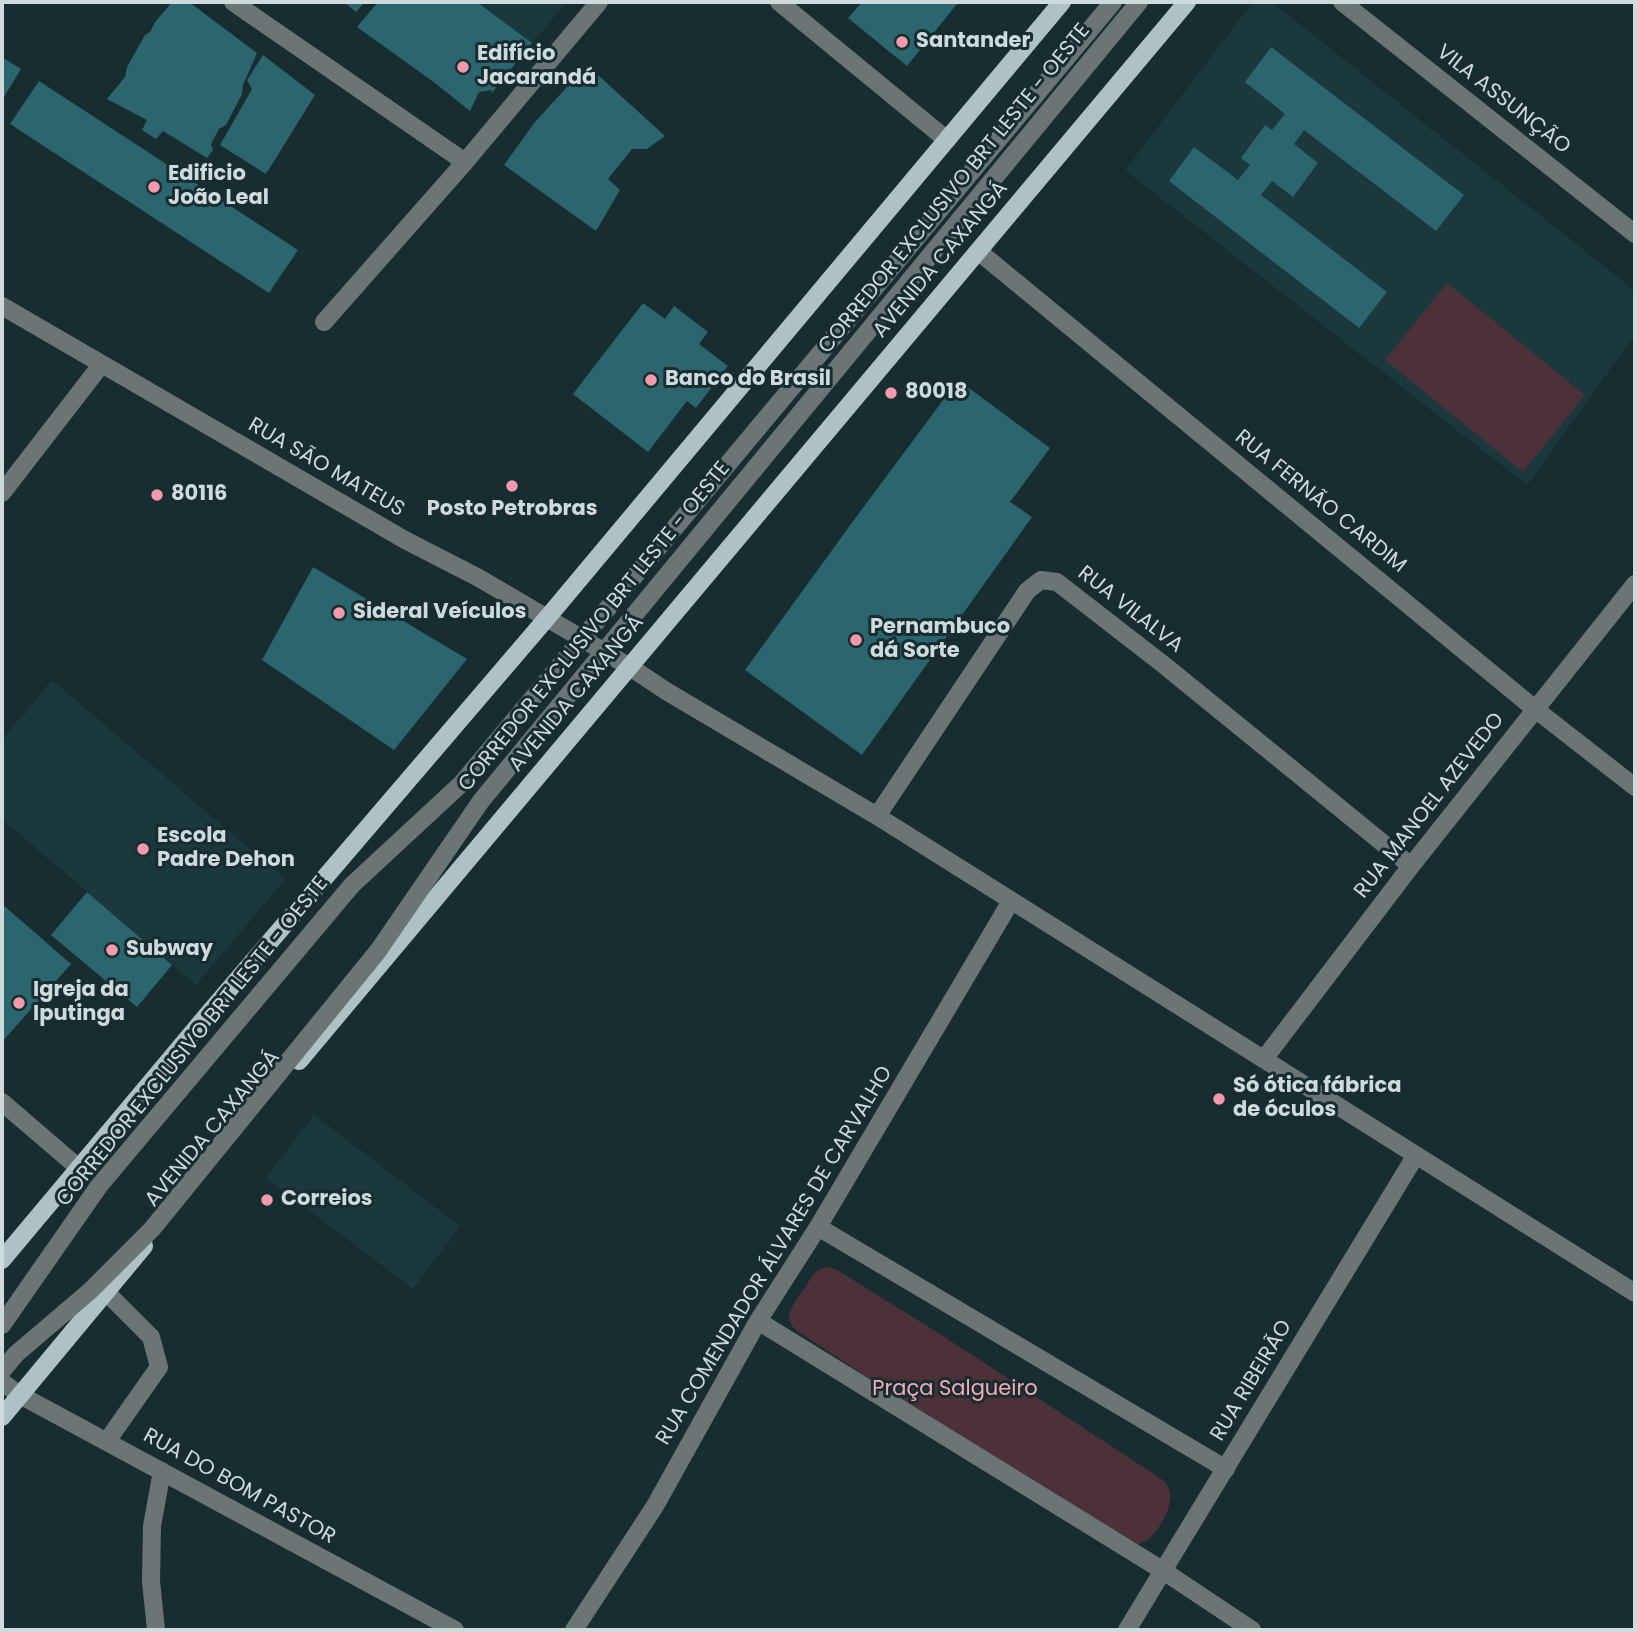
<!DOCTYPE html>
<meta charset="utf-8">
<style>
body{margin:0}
#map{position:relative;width:1637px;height:1632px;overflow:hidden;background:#182d30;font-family:Poppins,sans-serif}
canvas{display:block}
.frame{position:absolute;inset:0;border:4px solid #cedadc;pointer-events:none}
</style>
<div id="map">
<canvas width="1637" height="1632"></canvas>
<div class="frame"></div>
</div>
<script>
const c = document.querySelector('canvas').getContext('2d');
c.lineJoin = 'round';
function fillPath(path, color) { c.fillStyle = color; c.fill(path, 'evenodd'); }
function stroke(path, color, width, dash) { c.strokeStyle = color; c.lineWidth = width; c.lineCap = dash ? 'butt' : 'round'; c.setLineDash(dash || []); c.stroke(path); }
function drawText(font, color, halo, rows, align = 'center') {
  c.font = font + ' Poppins,sans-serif'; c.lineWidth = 6; c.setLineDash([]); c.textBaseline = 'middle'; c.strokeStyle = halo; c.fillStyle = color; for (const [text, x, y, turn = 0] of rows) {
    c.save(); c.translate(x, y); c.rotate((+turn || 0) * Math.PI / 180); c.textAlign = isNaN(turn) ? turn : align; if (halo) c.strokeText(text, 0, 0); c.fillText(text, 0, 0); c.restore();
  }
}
const built = new Path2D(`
 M477,2H567L532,43Z
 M1253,2H1272L1635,291V335L1527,485L1125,170Z
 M52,680L285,879L196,985L2,819V740Z
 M314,1115L460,1226L413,1289L266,1178Z`);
const green = new Path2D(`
 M1447,283L1585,395L1523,472L1385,360Z
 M829,1267L837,1270L943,1336L1163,1480C1177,1495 1168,1512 1159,1527C1156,1531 1152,1537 1148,1540C1144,1542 1140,1543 1137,1545L927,1417L796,1330C781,1317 795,1302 804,1289C808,1283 812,1275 818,1270C822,1268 824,1268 829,1267Z`);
const building = new Path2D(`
 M172,2H189L257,53L243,85L242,94L226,125L219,129L211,144L213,150L207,158L163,131L156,139L142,130L147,120L107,99L125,77L127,67L145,35L150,32L155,22Z
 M344,2H365L356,12Z
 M378,2H477L532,43L491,94L492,90L479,92L470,111L435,83L357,27Z
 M862,2H955L957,4L907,66L848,18Z
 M1271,47L1464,195L1436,231L1304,130L1294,144L1318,163L1293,197L1272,181L1261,195L1387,292L1359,328L1169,181L1194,147L1238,180L1250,165L1241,158L1265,125L1272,130L1285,114L1245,82Z
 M263,55L315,95L266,174L220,145L252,89L247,80Z
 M2,57L21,69L2,100Z
 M587,65L665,136L647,149H632L608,179L620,190L596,231L504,165L535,122Z
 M39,81L298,250L269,293L10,124Z
 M643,303L665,319L674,306L708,332L699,344L728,366L696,408L687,401L648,452L573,394Z
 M958,380L1050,448L1010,502L1032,517L862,755L745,670L851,524Z
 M313,567L467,659L394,750L262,660Z
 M87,892L172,965L137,1007L51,935Z
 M2,904L71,964L2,1042Z`);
const minor = new Path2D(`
 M233,2L465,162
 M779,2L947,140
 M1342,2L1635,234
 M978,251L1535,709L1635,787
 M2,306L405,540L479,578L547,618L630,667L666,691L877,816L1635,1293
 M324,322L465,162L599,2
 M2,493L101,365
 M877,816L1027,591L1041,580L1057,582L1164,665L1411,866
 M1264,1059L1411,866L1635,584
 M2,1102L80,1169
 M818,1227L1226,1469
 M106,1292L151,1337L159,1367L107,1441
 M758,1321L1162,1570L1252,1630
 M2,1382L20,1395L455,1630
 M156,1630L151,1581L152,1526L162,1471
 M574,1630L655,1506L758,1321L818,1227L1011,901
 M1127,1630L1416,1155`);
const major = new Path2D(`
 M299,1061L1187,2
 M2,1260L208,1014L547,618L1062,2
 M2,1417L144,1246`);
const minorBridge = new Path2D(`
 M2,1325L99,1186L352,885L462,783L1113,2
 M2,1371L16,1354L90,1291L152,1229L378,951L481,801L1139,2`);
const markers = [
 [902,42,7,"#f29aad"],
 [463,67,7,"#f29aad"],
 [154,187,7,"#f29aad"],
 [651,380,7,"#f29aad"],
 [891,393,7,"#f29aad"],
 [512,486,7,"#f29aad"],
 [157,495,7,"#f29aad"],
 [339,613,7,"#f29aad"],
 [856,640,7,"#f29aad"],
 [143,849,7,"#f29aad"],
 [112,950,7,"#f29aad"],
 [19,1003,7,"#f29aad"],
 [1219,1099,7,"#f29aad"],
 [267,1200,7,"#f29aad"]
];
const poiNames = [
 ["Santander",916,42],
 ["Edifício",477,55],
 ["Jacarandá",477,79],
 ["Edificio",168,175],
 ["João Leal",168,199],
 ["Banco do Brasil",665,380],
 ["80018",905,393],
 ["80116",171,495],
 ["Posto Petrobras",512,510,"center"],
 ["Sideral Veículos",353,613],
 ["Pernambuco",870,628],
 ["dá Sorte",870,652],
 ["Escola",157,837],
 ["Padre Dehon",157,861],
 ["Subway",126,950],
 ["Igreja da",33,991],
 ["Iputinga",33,1015],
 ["Só ótica fábrica",1233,1087],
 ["de óculos",1233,1111],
 ["Correios",281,1200]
];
const streetNames = [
 ["VILA ASSUNÇÃO",1503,100,38],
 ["CORREDOR EXCLUSIVO BRT LESTE - OESTE",955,189,-51],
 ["AVENIDA CAXANGÁ",941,260,-50],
 ["RUA SÃO MATEUS",326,468,30],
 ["RUA FERNÃO CARDIM",1320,502,39],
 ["RUA VILALVA",1130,610,38],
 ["CORREDOR EXCLUSIVO BRT LESTE - OESTE",595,627,-51],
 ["AVENIDA CAXANGÁ",577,694,-50],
 ["RUA MANOEL AZEVEDO",1430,806,-52],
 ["CORREDOR EXCLUSIVO BRT LESTE - OESTE",193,1042,-51],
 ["AVENIDA CAXANGÁ",213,1129,-50],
 ["RUA COMENDADOR ÁLVARES DE CARVALHO",775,1256,-59],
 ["RUA RIBEIRÃO",1252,1381,-59],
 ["RUA DO BOM PASTOR",239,1487,29]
];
const parkNames = [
 ["Praça Salgueiro",955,1390]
];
fillPath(built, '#1b383d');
fillPath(green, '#4c3238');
fillPath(building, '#2b656d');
stroke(minor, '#6b7577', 18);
stroke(major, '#aec2c5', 18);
stroke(minorBridge, '#6b7577', 18);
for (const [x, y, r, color] of markers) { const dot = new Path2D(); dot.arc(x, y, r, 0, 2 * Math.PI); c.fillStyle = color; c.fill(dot); stroke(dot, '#182d30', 2.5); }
drawText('bold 21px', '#cedadc', '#182d30', poiNames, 'left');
drawText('21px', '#cedadc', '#182d30', streetNames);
drawText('21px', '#f6aab9', '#182d30', parkNames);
</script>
